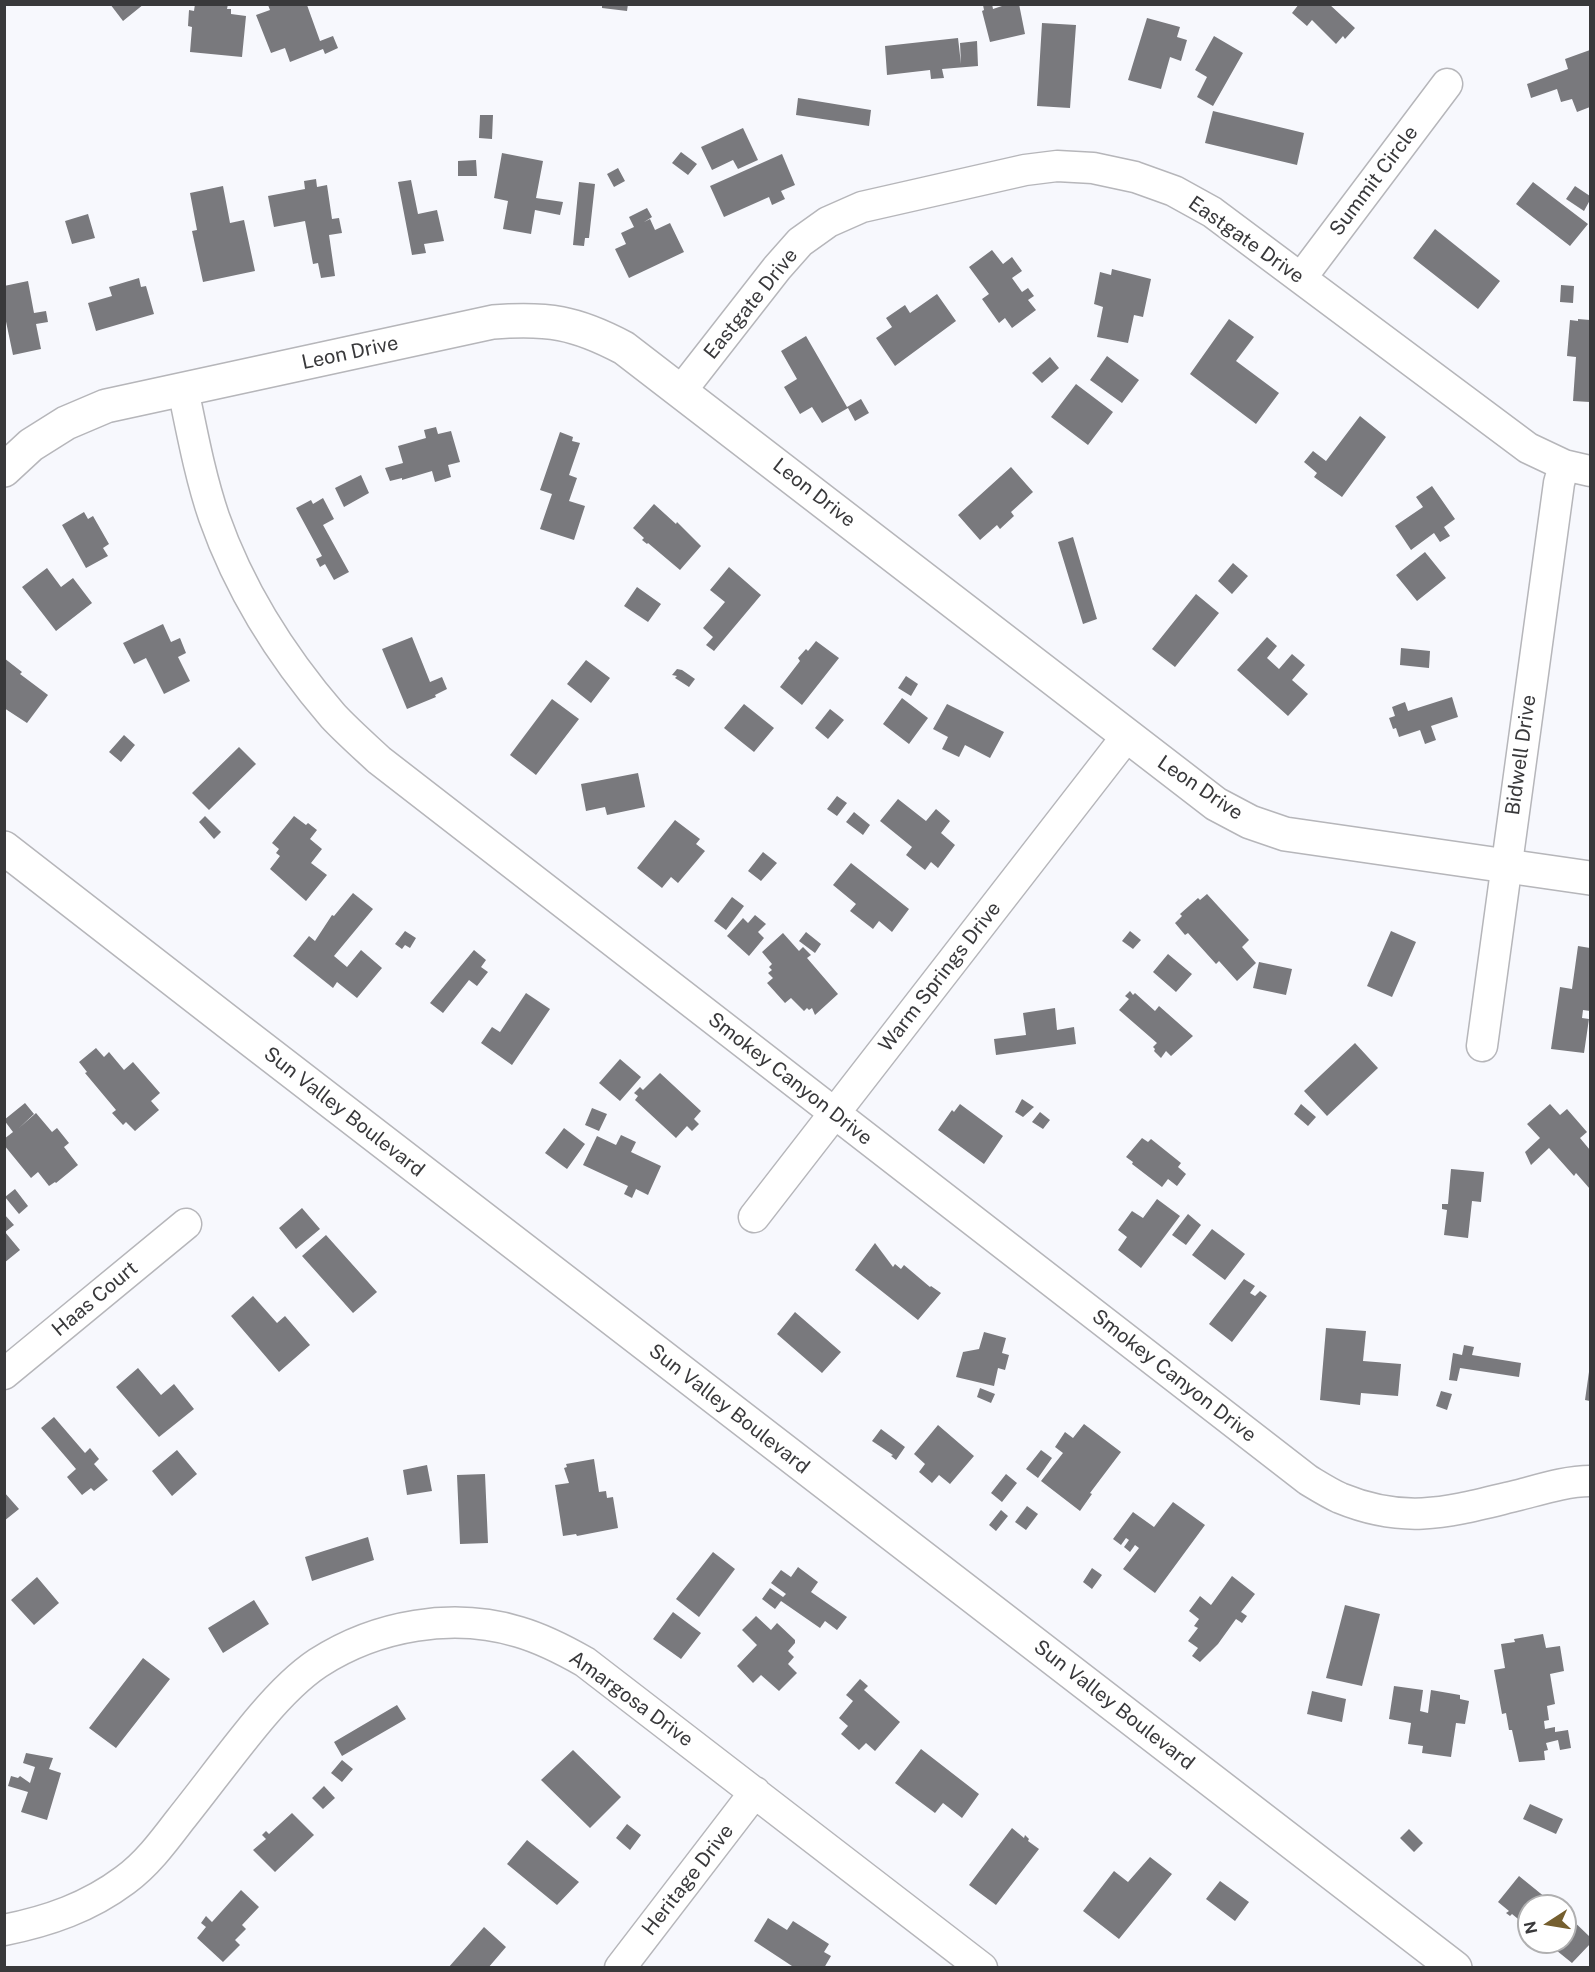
<!DOCTYPE html>
<style>
body{margin:0}
#map{position:relative;width:1595px;height:1972px;overflow:hidden;background:#f7f8fd;font-family:"Public Sans",sans-serif}
canvas{display:block}
.frame{position:absolute;inset:0;border:6px solid #39393b;pointer-events:none}
.north{position:absolute;left:1517px;top:1894px;width:60px;height:60px;box-sizing:border-box;background:#fff;border:2px solid #b0b0b1;border-radius:50%;rotate:258deg;font-size:16px;font-weight:700;line-height:24px;text-align:center;color:#39393b}
.north::after{content:'';display:block;margin:auto;width:21px;height:27px;background:#755f2f;clip-path:polygon(50% 0,100% 100%,50% 72%,0 100%)}
</style>
<div id="map">
<canvas width="1595" height="1972"></canvas>
<div class="frame"></div>
<div class="north">N</div>
</div>
<script>
const c = document.querySelector('canvas').getContext('2d');
c.lineJoin = 'round';
function fillPath(path, color) { c.fillStyle = color; c.fill(path, 'evenodd'); }
function stroke(path, color, width, dash) { c.strokeStyle = color; c.lineWidth = width; c.lineCap = dash ? 'butt' : 'round'; c.setLineDash(dash || []); c.stroke(path); }
function drawText(font, color, halo, rows, align = 'center') {
  c.font = font + ' "Public Sans",sans-serif'; c.lineWidth = 6; c.setLineDash([]); c.textBaseline = 'middle'; c.strokeStyle = halo; c.fillStyle = color; for (const [text, x, y, turn = 0] of rows) {
    c.save(); c.translate(x, y); c.rotate((+turn || 0) * Math.PI / 180); c.textAlign = isNaN(turn) ? turn : align; if (halo) c.strokeText(text, 0, 0); c.fillText(text, 0, 0); c.restore();
  }
}
const building = new Path2D(`
 M110,4H144L123,21Z
 M195,4H228L227,9H231V14L246,16L242,57L190,52L192,27L188,26L189,10L194,11Z
 M602,4H628L627,11L602,8Z
 M992,4L993,9L1008,4H1019L1025,34L990,42L982,11L984,10L983,5Z
 M1299,4H1329L1355,28L1345,39L1343,36L1336,44L1312,20L1307,26L1292,13Z
 M268,5H307L320,41L333,36L338,48L325,54L323,49L290,62L285,48L271,53L256,15L270,10Z
 M1147,18L1180,27L1177,37L1187,40L1181,61L1170,57L1161,89L1128,80Z
 M1042,23L1076,25L1070,108L1037,106Z
 M1214,36L1243,53L1213,106L1197,97L1207,77L1195,70Z
 M958,38L961,64L960,43L977,41L978,66L942,69L944,78L931,79L930,70L887,75L885,46Z
 M1590,50V107L1577,112L1572,99L1561,102L1557,89L1531,98L1527,84L1568,69L1565,59Z
 M798,98L871,110L869,126L796,115Z
 M1213,111L1304,133L1297,165L1205,143Z
 M480,115H493L492,139L479,138Z
 M743,128L758,160L738,169L733,160L712,170L701,147Z
 M681,152L697,164L688,175L672,163Z
 M502,153L543,161L536,198L563,202L560,215L535,210L531,234L503,229L508,201L494,198Z
 M782,154L795,185L781,191L785,199L772,205L769,197L724,217L710,186Z
 M476,160L477,176H458V161Z
 M618,168L625,181L614,187L607,174Z
 M316,179L317,187L327,185L332,219L339,218L342,233L329,235L335,276L321,278L318,263L313,264L305,221L274,227L268,196L305,189L304,181Z
 M411,180L418,214L437,210L444,241L424,244L426,253L412,255L398,182Z
 M579,182L595,184L589,238H585L584,246L573,245Z
 M1533,182L1588,224L1570,246L1516,204Z
 M223,186L230,223L244,220L255,271L203,282L192,231L197,230L190,193Z
 M1575,186L1590,196V200L1584,211L1566,199Z
 M647,208L652,217L644,222L650,219L655,230L670,223L684,252L629,278L615,249L626,244L621,233L634,227L629,217Z
 M88,214L95,238L72,244L65,221Z
 M1435,229L1500,281L1478,309L1413,258Z
 M992,250L1003,264L1012,257L1022,271L1012,278L1022,292L1028,288L1034,296L1028,300L1036,310L1012,328L1005,318L999,323L982,299L989,294L969,267Z
 M1112,269L1151,279L1143,317L1134,315L1128,343L1097,337L1103,307L1094,304L1100,272L1111,275Z
 M139,278L141,287L146,286L154,314L96,331L88,303L112,296L109,287Z
 M28,281L34,313L46,311L48,322L36,324L41,349L13,355L4,312V286Z
 M1561,285L1574,286L1573,303L1560,302Z
 M937,294L956,321L895,366L876,338L892,327L886,318L905,305L910,313Z
 M1229,319L1254,337L1236,361L1279,393L1256,424L1190,374Z
 M1578,319L1590,320V402L1573,401L1576,357L1567,356L1570,320L1578,321Z
 M806,336L847,407L861,399L869,413L855,421L848,408L822,423L812,407L800,414L784,387L797,379L781,351Z
 M1107,356L1139,380L1122,403L1090,380Z
 M1050,357L1059,368L1042,383L1032,373Z
 M1076,384L1113,412L1088,445L1051,417Z
 M1360,416L1386,437L1342,497L1314,477L1317,473L1304,462L1313,451L1326,461Z
 M436,427L438,434L451,431L460,462L448,465L451,477L435,482L432,471L402,480V478L390,481L385,468L403,463L398,446L426,438L424,430Z
 M560,432L573,437L572,441L580,443L569,475L577,478L569,501L585,506L574,540L540,529L552,494L540,490Z
 M1011,467L1033,492L1011,512L1014,516L1000,529L997,525L980,540L958,515Z
 M361,475L369,493L344,507L335,488Z
 M1432,486L1455,519L1444,527L1450,536L1440,542L1434,533L1411,550L1395,526L1423,507L1416,497Z
 M323,498L334,519L323,525L349,572L334,580L325,564L320,567L316,559L322,556L296,508L311,500L313,504Z
 M654,504L676,524L677,522L701,546L680,570L648,543L647,544L642,540L644,538L633,528Z
 M84,512L88,519L93,516L109,544L103,548L108,556L86,568L62,525Z
 M1073,537L1097,619L1083,624L1058,542Z
 M1425,552L1446,578L1417,601L1396,575Z
 M1233,563L1248,576L1232,594L1218,581Z
 M729,567L761,595L714,651L706,645L713,637L703,628L725,602L710,590Z
 M47,568L61,587L73,578L92,603L56,631L22,587Z
 M637,587L661,604L648,622L624,606Z
 M1196,594L1219,613L1175,667L1152,649Z
 M163,624L171,642L180,638L186,653L178,657L190,681L164,694L146,658L134,664L123,643Z
 M412,637L430,682L442,677L447,689L435,695L436,697L407,709L382,649Z
 M1267,637L1277,646L1267,658L1279,669L1292,654L1305,665L1292,680L1308,694L1288,716L1237,670Z
 M816,641L839,658L802,705L780,687L800,661L798,658L806,649L808,651Z
 M1401,648L1430,651L1429,668L1400,665Z
 M4,658L22,672L20,674L48,695L27,723L4,708Z
 M586,660L610,678L591,703L567,684Z
 M677,669L682,670L695,679L689,687L675,678L677,676L672,675Z
 M906,676L918,684L911,696L898,688Z
 M1452,697L1458,717L1431,726L1436,740L1425,744L1420,730L1399,737L1396,728L1393,729L1389,718L1395,716L1392,707L1405,702L1408,711Z
 M902,698L928,718L909,744L883,724Z
 M552,699L579,719L536,775L510,755Z
 M744,704L774,728L754,752L724,728Z
 M947,704L1004,732L990,758L965,745L959,757L942,749L948,737L933,729Z
 M830,709L844,720L828,739L815,728Z
 M124,735L135,745L121,762L109,752Z
 M239,747L256,764L209,810L192,793Z
 M638,773L645,807L607,815L605,807L586,811L581,784Z
 M837,796L847,803L837,816L827,809Z
 M898,799L926,821L936,809L950,821L941,833L955,845L938,868L931,862L925,870L906,855L912,847L880,821Z
 M854,812L870,825L863,835L846,822Z
 M205,816L221,832L214,839L199,822Z
 M294,816L306,825L308,823L317,830L310,839L322,849L311,863L327,875L306,901L270,869L280,856L276,853L279,849L272,843Z
 M675,820L700,839L696,844L705,851L678,883L671,877L662,888L637,868Z
 M763,852L777,863L761,881L748,871Z
 M851,863L909,909L892,932L879,921L873,929L850,911L856,904L833,885Z
 M353,893L373,909L334,956L347,967L361,950L382,968L357,998L337,982L333,988L293,956L309,936L315,941L332,915L334,916Z
 M1207,894L1249,940L1242,947L1256,963L1237,981L1219,961L1216,964L1188,933L1185,935L1175,923L1182,916L1180,914L1198,898L1200,900Z
 M732,897L744,906L726,930L714,921Z
 M755,915L766,924L758,932L764,938L749,956L727,936L743,918L748,923Z
 M405,931L416,938L410,948L405,945L402,949L395,944Z
 M1130,931L1141,940L1133,949L1122,941Z
 M1391,931L1416,942L1392,997L1367,986Z
 M806,932L821,944L815,953L799,941Z
 M783,933L799,951L803,947L811,955L807,958L838,994L815,1015L812,1008L809,1010L807,1008L804,1011L791,998L785,1003L767,983L773,978L768,973L772,970L769,967L772,964L762,952Z
 M1578,946L1590,948V1011L1583,1010L1582,1018L1589,1019L1584,1053L1551,1049L1560,987L1572,989Z
 M474,950L486,960L481,967L488,972L477,986L469,980L443,1013L430,1003Z
 M1168,954L1192,974L1176,992L1153,972Z
 M1259,962L1292,969L1286,995L1253,988Z
 M1130,991L1133,995L1135,993L1155,1011L1159,1006L1193,1036L1171,1056L1166,1051L1161,1058L1154,1051L1155,1049L1153,1047L1157,1043L1119,1010L1129,999L1125,996Z
 M526,993L550,1009L512,1065L481,1043L492,1027L500,1032Z
 M1055,1008L1057,1030L1074,1027L1076,1044L996,1055L994,1039L1026,1035L1023,1013Z
 M1355,1043L1378,1068L1327,1116L1304,1091Z
 M96,1048L104,1057L109,1052L124,1070L133,1062L160,1093L151,1101L159,1110L135,1131L126,1122L123,1125L112,1113L116,1110L85,1073L87,1072L79,1062Z
 M620,1059L641,1077L620,1101L599,1083Z
 M660,1073L701,1111L694,1119L699,1124L692,1131L687,1126L676,1138L635,1100L638,1096L634,1093L640,1087L643,1090Z
 M1022,1099L1034,1107L1023,1117L1015,1112Z
 M25,1103L34,1114L19,1128L36,1113L52,1132L57,1128L69,1143L64,1147L78,1165L56,1183L55,1182L49,1186L38,1172L31,1178L4,1145V1139L13,1132L4,1120Z
 M960,1104L1003,1136L984,1164L938,1130L952,1110L954,1112Z
 M1301,1104L1316,1117L1308,1126L1294,1114Z
 M1550,1104L1560,1115L1567,1109L1587,1132L1580,1138L1590,1150V1189L1576,1173L1574,1176L1549,1148L1531,1165L1525,1152L1540,1138L1527,1124Z
 M592,1108L607,1114L599,1131L585,1125Z
 M1040,1112L1050,1120L1043,1129L1032,1122Z
 M564,1128L585,1144L567,1169L545,1153Z
 M621,1135L636,1142L631,1152L661,1166L648,1195L636,1189L632,1198L624,1194L628,1186L583,1165L597,1136L616,1145Z
 M1142,1138L1148,1142L1151,1139L1181,1163L1178,1167L1186,1174L1177,1186L1168,1179L1162,1187L1132,1164L1133,1162L1126,1157Z
 M1451,1169L1484,1172L1481,1202L1472,1201L1468,1238L1444,1235L1447,1210L1442,1209V1204H1448Z
 M15,1189L28,1206L19,1214L5,1197Z
 M1157,1199L1180,1216L1141,1268L1118,1250L1127,1237L1118,1230L1132,1211L1143,1218Z
 M302,1208L320,1229L296,1249L279,1228Z
 M4,1214L14,1225L5,1232L20,1250L4,1263Z
 M1188,1214L1201,1225L1186,1245L1172,1235Z
 M1212,1229L1245,1254L1225,1280L1192,1255Z
 M326,1235L377,1292L353,1313L302,1256Z
 M875,1243L893,1267L895,1264L901,1269L904,1265L930,1287L931,1286L941,1293L918,1320L855,1270Z
 M1244,1279L1255,1286L1250,1293L1255,1296L1260,1291L1267,1296L1232,1342L1209,1324Z
 M253,1296L277,1323L285,1316L310,1345L279,1372L231,1316Z
 M795,1312L841,1352L822,1373L777,1334Z
 M1326,1328L1366,1331L1363,1361L1401,1364L1398,1396L1361,1393L1360,1405L1320,1400Z
 M984,1332L1006,1338L1002,1353L1009,1355L1005,1370L998,1368L994,1386L956,1377L963,1352L979,1349Z
 M1464,1345L1474,1347L1472,1355L1521,1363L1519,1377L1460,1368L1457,1381L1449,1380L1453,1353L1462,1355Z
 M138,1368L161,1395L174,1384L194,1409L159,1437L116,1387Z
 M1589,1372H1590V1401L1585,1400Z
 M980,1388L995,1394L991,1403L977,1397Z
 M1441,1391L1452,1394L1447,1410L1436,1406Z
 M54,1417L85,1453L90,1448L99,1459L94,1464L108,1480L94,1491L91,1488L82,1495L67,1477L76,1469L41,1428Z
 M1084,1424L1121,1452L1090,1493L1092,1494L1080,1511L1041,1481L1063,1453L1055,1447L1065,1432L1073,1438Z
 M938,1425L974,1456L950,1484L939,1475L932,1483L919,1472L925,1464L914,1454Z
 M881,1429L905,1447L896,1460L891,1456L893,1455L872,1441Z
 M177,1450L197,1474L172,1496L152,1471Z
 M1041,1450L1052,1458L1038,1478L1026,1469Z
 M594,1459L599,1492L606,1491L607,1498L613,1497L618,1528L577,1536L576,1534L563,1536L555,1485L569,1483L564,1468L567,1467L566,1464Z
 M427,1465L432,1491L407,1495L403,1470Z
 M485,1474L488,1543L460,1544L457,1475Z
 M1006,1474L1017,1483L1002,1502L991,1493Z
 M4,1492L19,1509L4,1521Z
 M1173,1502L1205,1525L1155,1593L1123,1569L1139,1548L1135,1545L1130,1552L1124,1547L1129,1540L1126,1538L1121,1545L1113,1539L1133,1512L1154,1527Z
 M1027,1506L1038,1514L1026,1530L1015,1522Z
 M1001,1510L1008,1516L996,1531L989,1525Z
 M368,1537L374,1560L312,1581L305,1557Z
 M713,1552L735,1569L699,1617L676,1599Z
 M798,1567L818,1582L811,1592L847,1617L837,1630L825,1621L820,1628L781,1601L775,1609L762,1599L770,1588L783,1597L786,1594L771,1583L781,1570L791,1577Z
 M1092,1568L1102,1575L1092,1589L1083,1582Z
 M1232,1576L1255,1594L1241,1612L1247,1616L1242,1623L1236,1619L1218,1644L1200,1662L1192,1656L1198,1648L1188,1641L1198,1628L1194,1626L1199,1619L1189,1611L1200,1596L1211,1605Z
 M37,1577L59,1603L34,1625L11,1600Z
 M254,1600L269,1624L223,1653L208,1628Z
 M1345,1605L1380,1614L1362,1686L1326,1678Z
 M673,1612L701,1633L681,1659L653,1639Z
 M756,1616L771,1630L777,1623L795,1640V1643L788,1651L794,1657L788,1664L797,1673L779,1691L761,1675L753,1683L737,1666L757,1645L742,1630Z
 M1543,1634L1546,1648L1560,1646L1564,1671L1550,1674L1555,1704L1547,1706L1549,1720L1544,1721L1545,1729L1555,1727V1732L1568,1730L1571,1748L1560,1750L1558,1740L1546,1743L1548,1750L1544,1751L1545,1760L1519,1762L1512,1730H1509L1506,1713L1502,1714L1494,1670L1505,1668L1501,1644L1515,1642L1514,1639Z
 M143,1658L170,1679L116,1748L89,1728Z
 M860,1679L868,1686L864,1690L900,1722L875,1751L866,1743L859,1750L841,1734L848,1726L839,1718L853,1701L846,1695Z
 M1394,1686L1423,1690L1420,1711L1428,1713L1431,1690L1460,1695V1699L1469,1701L1465,1724L1456,1723L1451,1757L1422,1753L1423,1746L1408,1744L1411,1723L1389,1719Z
 M1312,1691L1346,1699L1342,1722L1307,1714Z
 M397,1705L406,1719L342,1756L334,1742Z
 M921,1749L979,1794L962,1818L943,1803L935,1813L895,1783Z
 M573,1750L621,1797L590,1828L541,1780Z
 M26,1753L53,1758L49,1769L61,1773L47,1820L21,1812L28,1792L8,1786L11,1776L18,1778L20,1776L30,1783L35,1767L23,1763Z
 M342,1760L353,1769L342,1782L331,1773Z
 M324,1786L335,1798L323,1809L312,1798Z
 M1530,1804L1563,1819L1556,1834L1523,1819Z
 M292,1813L314,1835L275,1872L253,1850L266,1839L262,1835L266,1831L269,1834Z
 M627,1824L641,1835L630,1850L616,1838Z
 M1012,1828L1024,1838L1025,1835L1029,1839L1028,1841L1039,1849L996,1905L969,1885Z
 M1409,1829L1423,1843L1414,1852L1400,1838Z
 M527,1840L579,1882L557,1905L507,1864Z
 M1150,1857L1172,1874L1119,1939L1083,1911L1114,1871L1128,1882Z
 M1519,1876L1556,1906H1529V1928L1512,1914L1510,1916L1506,1913L1509,1911L1498,1902Z
 M1220,1881L1249,1902L1235,1921L1206,1899Z
 M241,1890L259,1907L242,1925L246,1929L235,1940L240,1945L223,1962L197,1938L206,1927L201,1923L206,1916L212,1922Z
 M1565,1913L1590,1937V1944L1572,1963L1546,1942H1565Z
 M768,1918L787,1930L793,1921L829,1944L824,1952L831,1956L824,1968H795L754,1941Z
 M484,1927L506,1947L488,1968H448Z`);
const minor = new Path2D(`
 M1301,278L1447,84
 M183,389C192,432 200,476 214,517C240,591 282,657 333,716C347,731 364,746 379,760L1308,1480C1318,1486 1329,1493 1340,1498C1408,1526 1452,1511 1519,1495C1542,1489 1567,1481 1590,1481
 M681,391L777,268L800,242L828,222L862,207L1025,170L1057,166L1093,168L1135,177L1174,191L1212,212L1528,448L1564,465L1590,471
 M1482,1046L1559,483L1564,465
 M754,1217L1127,736
 M4,1374L186,1224
 M4,1930C49,1921 89,1907 125,1880C147,1864 164,1841 180,1820C208,1785 234,1749 262,1716C279,1696 297,1677 318,1663C377,1625 453,1612 519,1632C543,1639 564,1650 585,1662L982,1968
 M620,1968L755,1792`);
const tertiary = new Path2D(`
 M4,470L31,445L66,423L106,406L493,322C548,318 575,322 624,348L1216,804L1250,822L1285,834L1590,878`);
const primary = new Path2D(`
 M4,848L237,1029L1455,1968`);
const streetNames = [
 ["Summit Circle",1374,181,-53],
 ["Eastgate Drive",1246,240,35],
 ["Eastgate Drive",751,304,-51],
 ["Leon Drive",350,353,-12],
 ["Leon Drive",814,493,38],
 ["Bidwell Drive",1521,755,-82],
 ["Leon Drive",1200,788,34],
 ["Warm Springs Drive",940,977,-52],
 ["Smokey Canyon Drive",790,1079,38],
 ["Sun Valley Boulevard",344,1112,38],
 ["Haas Court",95,1299,-40],
 ["Smokey Canyon Drive",1174,1376,38],
 ["Sun Valley Boulevard",729,1409,38],
 ["Amargosa Drive",631,1699,36],
 ["Sun Valley Boulevard",1114,1705,38],
 ["Heritage Drive",688,1880,-52]
];
fillPath(building, '#79797d');
stroke(minor, '#b6b6ba', 33);
stroke(tertiary, '#b6b6ba', 36);
stroke(primary, '#b6b6ba', 36);
stroke(minor, '#fff', 30);
stroke(tertiary, '#fff', 33);
stroke(primary, '#fff', 33);
drawText('20px', '#39393b', '#fff', streetNames);
</script>
